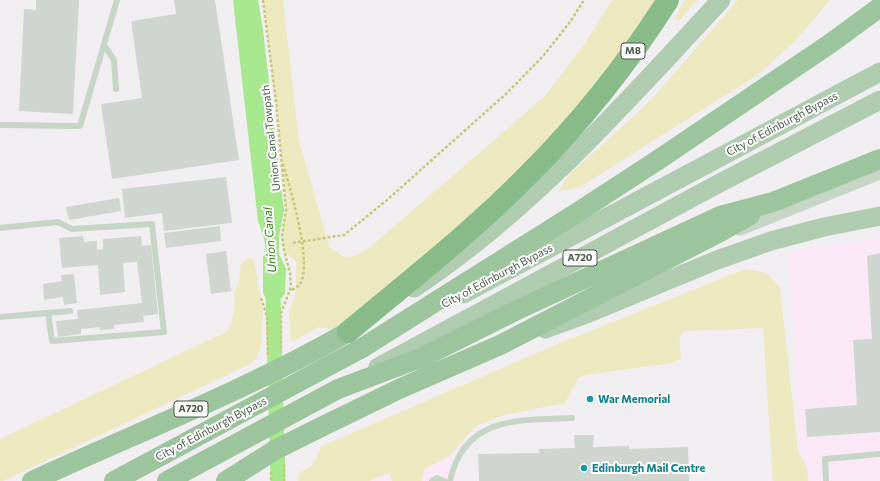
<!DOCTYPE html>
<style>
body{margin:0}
canvas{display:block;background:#f0eef1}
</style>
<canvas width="880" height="481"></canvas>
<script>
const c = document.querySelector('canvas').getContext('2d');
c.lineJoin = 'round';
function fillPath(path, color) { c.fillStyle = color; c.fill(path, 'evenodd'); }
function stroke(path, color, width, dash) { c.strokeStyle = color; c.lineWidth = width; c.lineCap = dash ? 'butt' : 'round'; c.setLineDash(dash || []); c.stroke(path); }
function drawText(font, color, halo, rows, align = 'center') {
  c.font = font + ' Commissioner,sans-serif'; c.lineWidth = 4; c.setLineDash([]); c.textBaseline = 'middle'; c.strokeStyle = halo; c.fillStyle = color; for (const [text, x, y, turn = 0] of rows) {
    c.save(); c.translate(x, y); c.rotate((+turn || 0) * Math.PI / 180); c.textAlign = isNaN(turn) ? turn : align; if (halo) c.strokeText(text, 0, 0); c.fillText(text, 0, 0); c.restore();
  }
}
const commercial = new Path2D(`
 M880,237V481H803L788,253Z
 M442,438L459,481H334Z`);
const green = new Path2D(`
 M263,0H283L299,141L329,246C345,260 348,260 367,250L544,97L584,45L612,0H668L603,91L348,332L319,327L291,342L289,313L296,291V262L284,250L282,236L286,210L276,102Z
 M684,0H697L679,21L675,18Z
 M738,0H830L796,40L759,74L580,187L559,191L568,176L651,100Z
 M251,258L254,260L263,312L262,331V340L257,358L250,364L3,481H0V439L228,331L232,321L235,302L234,292L239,283L241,263Z
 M745,269L767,273L780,288L798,451L807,468L808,481H773L763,328L684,331L679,339L681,359L672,363L586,375L578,378L565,403L504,415L476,426L449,456L424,469L422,481H392L389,473L369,481H298L299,473L312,466L322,446L555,345Z`);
const water = new Path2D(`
 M233,0H258L263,30L284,211L279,236V254L286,269L285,293L274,312L263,293V257L266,252L264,238L258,221Z`);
const pier = new Path2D(`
 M264,298H285L274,314Z`);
const canal = new Path2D(`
 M273,292L278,481`);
const building = new Path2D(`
 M36,0H79L73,114L19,111L24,9L36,10Z
 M174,0H215L239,160L112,179L101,104L142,98L131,21L176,14Z
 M226,177L232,223L164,231L162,213L125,218L122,189Z
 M119,198L121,211L69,220L66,207Z
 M220,226L221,241L166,248L164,233Z
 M83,236L84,242L97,241V250L103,249V239L141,236L142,246L151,245L158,314L143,316L144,322L114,325V329L100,330L99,327L81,329V334L58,337L56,321L78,319L77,310L142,303L137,262L123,263L125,292L100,295L98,265L62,268L59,238Z
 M226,251L231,291L211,294L206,254Z
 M880,253V432L807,437L805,409L857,405L853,340L872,339L867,256Z
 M74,274L77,303L64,305L63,297L44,300L43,284L62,281L61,275Z
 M574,435H594L593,447L629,446V449L688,447L689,481H479L478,454L539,453V449L575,448Z`);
const path = new Path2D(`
 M263,0L276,102L286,210L282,236L284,250L290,273L291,287L281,313V349
 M283,164C290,188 313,262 300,284C298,287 293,289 290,291
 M293,243L344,235L387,200L507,93L544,55L570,22L584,0
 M261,298L267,316L268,357
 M284,464V481
 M271,472V481`);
const service = new Path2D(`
 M104,45L114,60L116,89
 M0,125L80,126L117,0
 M0,228L58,222L72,229L152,224L164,332L52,341L48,313
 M0,317L70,311
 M432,481L437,478L444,481
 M450,481C464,416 519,420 572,418
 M826,481L825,459L880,454`);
const tertiary = new Path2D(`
 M740,228L880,172`);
const primary = new Path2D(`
 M414,288C532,210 625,103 721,0
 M463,294L880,72
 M545,329L589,313L717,260L771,241L824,227L880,216
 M378,367L714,186L880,100`);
const trunk = new Path2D(`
 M32,481C138,432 247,390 348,332
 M114,481L362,348L575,214L658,160L831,43L880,7
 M167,481L338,389L423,357L515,311L720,216L773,202L880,159
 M226,481L275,450L317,429L399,389L500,345L720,232L750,215`);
const motorway = new Path2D(`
 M348,332C409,281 472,232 528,175C581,122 628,63 668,0`);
const markers = [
 [590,399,4,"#0f9aa8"],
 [584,468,4,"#0f9aa8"]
];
const shields = [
 [633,51,24],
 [580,258,34],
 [191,409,34]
];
const shieldNames = [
 ["M8",633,51],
 ["A720",580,258],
 ["A720",191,409]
];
const streetNames = [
 ["City of Edinburgh Bypass",782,124,-28],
 ["Union Canal Towpath",271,138,-96],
 ["City of Edinburgh Bypass",497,276,-28],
 ["City of Edinburgh Bypass",211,429,-28]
];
const cultureNames = [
 ["War Memorial",598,399],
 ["Edinburgh Mail Centre",592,468]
];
const waterNames = [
 ["Union Canal",270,240,-94]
];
fillPath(commercial, '#fbe8f7');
fillPath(green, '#ece8bf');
fillPath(water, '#a7e78e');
fillPath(pier, '#f0eef1');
stroke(canal, '#a7e78e', 15);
fillPath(building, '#ced6cf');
stroke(path, '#c7c979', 2.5, [3, 2]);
stroke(service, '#c6d5c6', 6);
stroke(tertiary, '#c6d5c6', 15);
stroke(primary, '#afccb0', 19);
stroke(trunk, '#9cc49d', 20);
stroke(motorway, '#89bb8a', 22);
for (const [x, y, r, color] of markers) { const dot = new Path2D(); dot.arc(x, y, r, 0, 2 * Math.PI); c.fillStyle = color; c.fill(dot); stroke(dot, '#fff', 1.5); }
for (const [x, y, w] of shields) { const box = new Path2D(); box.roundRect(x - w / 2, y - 8, w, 16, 3); c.fillStyle = '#fff'; c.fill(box); stroke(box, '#485b48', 1); }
drawText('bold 10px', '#485b48', null, shieldNames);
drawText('11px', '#485b48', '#fff', streetNames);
drawText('bold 11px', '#0d838f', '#fff', cultureNames, 'left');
drawText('italic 12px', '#338513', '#fff', waterNames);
</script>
